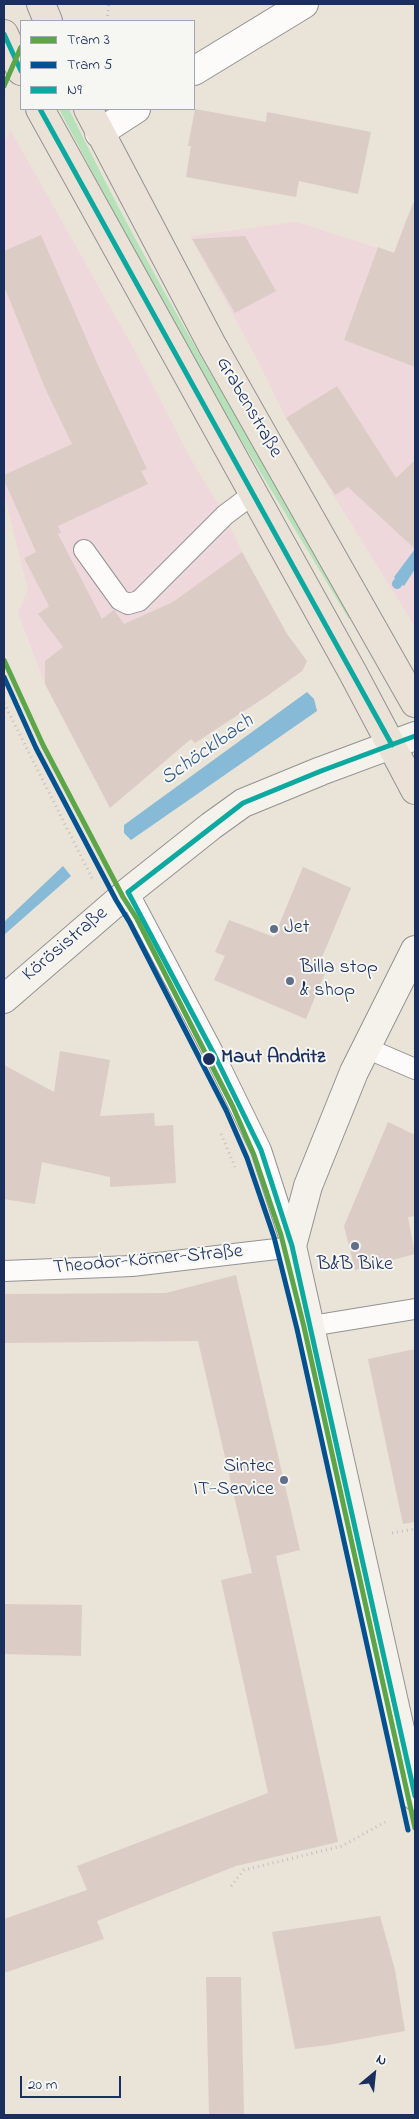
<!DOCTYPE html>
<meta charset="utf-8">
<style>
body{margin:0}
#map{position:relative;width:419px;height:2119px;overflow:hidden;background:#eae3d7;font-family:"Indie Flower",sans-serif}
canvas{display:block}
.frame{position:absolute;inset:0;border:5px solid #1b2f5e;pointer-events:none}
.legend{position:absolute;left:20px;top:20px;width:175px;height:90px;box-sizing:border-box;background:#f6f6f2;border:1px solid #9ea6b7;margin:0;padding:6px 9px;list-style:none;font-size:15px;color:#1b2f5e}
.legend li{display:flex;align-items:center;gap:10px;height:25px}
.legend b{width:25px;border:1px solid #9ea6b7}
.north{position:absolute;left:349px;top:2049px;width:50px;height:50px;-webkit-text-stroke:4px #f6f6f2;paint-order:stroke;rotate:28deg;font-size:14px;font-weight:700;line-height:20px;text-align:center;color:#1b2f5e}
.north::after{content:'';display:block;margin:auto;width:18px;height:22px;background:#1b2f5e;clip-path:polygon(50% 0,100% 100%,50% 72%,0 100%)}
.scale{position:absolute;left:20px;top:2076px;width:101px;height:22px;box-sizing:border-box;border:2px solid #1b2f5e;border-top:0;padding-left:6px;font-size:15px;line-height:18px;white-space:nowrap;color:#1b2f5e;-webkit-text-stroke:4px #f6f6f2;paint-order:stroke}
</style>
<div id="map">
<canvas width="419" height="2119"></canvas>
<div class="frame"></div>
<ul class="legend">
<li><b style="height:6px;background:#5ca549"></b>Tram 3</li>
<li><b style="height:6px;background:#025191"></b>Tram 5</li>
<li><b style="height:6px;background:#0ca9a1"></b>N9</li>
</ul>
<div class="north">N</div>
<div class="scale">20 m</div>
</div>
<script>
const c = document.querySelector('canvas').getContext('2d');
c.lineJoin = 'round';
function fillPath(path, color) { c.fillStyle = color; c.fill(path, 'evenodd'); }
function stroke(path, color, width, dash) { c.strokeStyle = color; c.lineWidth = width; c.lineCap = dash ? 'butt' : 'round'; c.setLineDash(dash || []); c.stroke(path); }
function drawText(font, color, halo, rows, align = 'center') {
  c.font = font + ' "Indie Flower",sans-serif'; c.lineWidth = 4; c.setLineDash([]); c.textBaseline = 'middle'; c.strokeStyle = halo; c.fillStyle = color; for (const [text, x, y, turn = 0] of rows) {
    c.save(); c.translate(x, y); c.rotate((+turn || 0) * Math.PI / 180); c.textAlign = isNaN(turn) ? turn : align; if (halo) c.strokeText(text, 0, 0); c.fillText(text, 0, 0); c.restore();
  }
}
const built = new Path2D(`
 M10,129L136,353L193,463L225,515L242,552L287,634L307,661L302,671L267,696L195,743L191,739L110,808L45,684L18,613L28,590L4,493V146Z
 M407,217L415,220V627L286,418L257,359L190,236L296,222L394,253Z`);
const green = new Path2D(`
 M59,109H69C153,283 254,448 354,613L349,619L186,349Z`);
const water = new Path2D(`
 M415,549V569L404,586L394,577Z
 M307,692L314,699L317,711L131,840L124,833V825Z
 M63,866L71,876L4,935V922Z`);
const stream = new Path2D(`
 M397,584L415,559`);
const building = new Path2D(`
 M195,109L266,122L267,112L371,132L358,194L299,181L296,197L186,177L191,146H188Z
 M413,203H415V367L344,340L378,247L394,253Z
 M41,235L97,363L147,469L141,471L148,484L58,526L61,533L58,534L102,619L114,610L124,624L173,602L242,552L287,634L307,661L302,671L267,696L195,743L191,739L110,808L45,684V661L63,647L38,614L49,606L24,558L36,552L4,480V475L72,444L45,388L4,286V251Z
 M245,236L276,291L235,313L192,239Z
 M337,386L396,478L415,460V549L348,487L335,495L286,418Z
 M303,867L351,888L320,962L328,966L306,1019L214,980L225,956L215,952L229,920L274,937Z
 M60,1051L110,1060L100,1116L154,1113L155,1126L173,1125L176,1183L110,1187V1177L42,1162L35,1204L4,1199V1065L54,1092Z
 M388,1122L415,1135V1216L408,1217L415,1254L355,1270L344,1226Z
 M236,1275L300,1550L276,1556L338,1842L236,1866L97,1921L104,1939L4,1973V1919L87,1890L77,1866L268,1793L221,1580L252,1573L198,1341L4,1343V1294L166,1293Z
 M415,1349V1522L403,1524L368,1359Z
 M4,1604L82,1605L81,1656L4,1654Z
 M380,1916L395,1970L405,2031L328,2045L295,2049L272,1932Z
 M206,1977H241L244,2115H209Z`);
const path = new Path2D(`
 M107,21L109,4
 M4,703L93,880
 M221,1134L235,1167
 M392,1533L415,1529
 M231,1886L244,1870L342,1846L385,1822`);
const lane = new Path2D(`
 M84,550L120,600L128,604L139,601L225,515L253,494
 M366,1048L415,1069
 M4,1271L132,1266L285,1248L292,1246L261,1150L215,1056L128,892
 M311,1326L415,1309`);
const street = new Path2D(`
 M194,71L304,4
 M99,133L136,109`);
const secondary = new Path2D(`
 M415,950L354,1072L308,1186L292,1246L415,1796
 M4,999L128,892L211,826L243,803L321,771L415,736`);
const primary = new Path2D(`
 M41,4L48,21
 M4,34L21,71
 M40,109L353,673L415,790
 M88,109L212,345L415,703`);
const bus1 = new Path2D(`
 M4,34L21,71
 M40,109L392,745
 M128,892L215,1056L261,1150L292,1246L415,1796
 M128,892L243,803L321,771L415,736`);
const tram1 = new Path2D(`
 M4,86L21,47
 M4,660L43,745L123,897L137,919L233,1107L254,1155L281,1235L304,1327L415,1828`);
const tram2 = new Path2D(`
 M4,677L36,748L116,900L130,923L226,1110L247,1158L274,1237L297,1329L408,1830`);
const markers = [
 [274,929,5,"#636e88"],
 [290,981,5,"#636e88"],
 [209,1059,7,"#1b2f5e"],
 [355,1246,5,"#636e88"],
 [284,1480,5,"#636e88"]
];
const streetNames = [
 ["Grabenstraße",248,408,60],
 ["Körösistraße",66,945,-40],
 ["Theodor-Körner-Straße",148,1261,-5]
];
const poiNames = [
 ["Jet",284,929],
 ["Billa stop",300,969],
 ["& shop",300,992],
 ["B&B Bike",355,1266,"center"],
 ["Sintec",274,1468,"right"],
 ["IT-Service",274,1491,"right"]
];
const stopNames = [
 ["Maut Andritz",221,1059]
];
const waterNames = [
 ["Schöcklbach",208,751,-35]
];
fillPath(built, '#efd8db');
fillPath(green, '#b6e1b9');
fillPath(water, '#87bad6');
stroke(stream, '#87bad6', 10);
fillPath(building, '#dcccc6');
stroke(lane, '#939394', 22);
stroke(street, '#939394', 30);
stroke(secondary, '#939394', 30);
stroke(primary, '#939394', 30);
stroke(path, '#c0c0c3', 3, [1, 4]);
stroke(lane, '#fcfbf9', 20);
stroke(street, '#fcfbf9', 28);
stroke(secondary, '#f5f1eb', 28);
stroke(primary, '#ebe2d7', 28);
stroke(bus1, '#0ca9a1', 5);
stroke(tram1, '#5ca549', 5);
stroke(tram2, '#025191', 5);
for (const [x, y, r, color] of markers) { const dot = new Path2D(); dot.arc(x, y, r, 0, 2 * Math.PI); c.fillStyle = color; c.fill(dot); stroke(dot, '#f6f6f2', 2); }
drawText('20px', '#1b2f5e', '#f6f6f2', streetNames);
drawText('20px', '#1b2f5e', '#f6f6f2', poiNames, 'left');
drawText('bold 20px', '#1b2f5e', '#f6f6f2', stopNames, 'left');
drawText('italic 21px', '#325a88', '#f6f6f2', waterNames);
</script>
